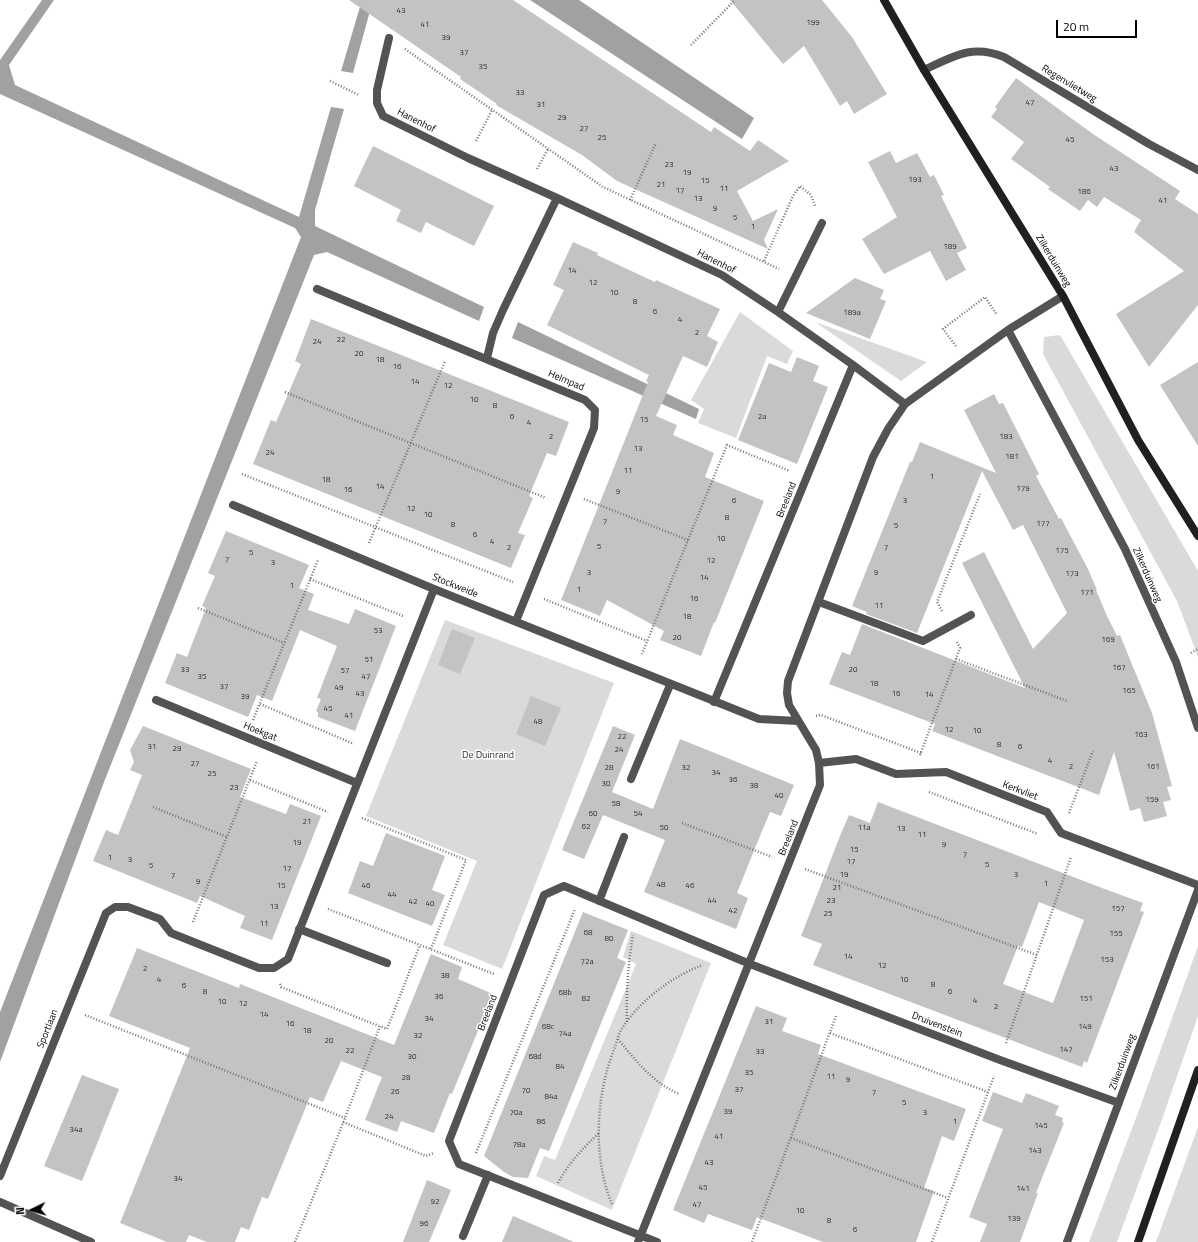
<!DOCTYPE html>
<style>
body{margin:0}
#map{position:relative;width:1198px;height:1242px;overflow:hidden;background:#fff;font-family:"Titillium Web",sans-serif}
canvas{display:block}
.north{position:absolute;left:12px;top:1190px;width:40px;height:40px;-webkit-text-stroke:3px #fff;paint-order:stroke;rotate:265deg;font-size:11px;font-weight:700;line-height:16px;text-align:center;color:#000}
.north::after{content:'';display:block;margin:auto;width:14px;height:18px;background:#000;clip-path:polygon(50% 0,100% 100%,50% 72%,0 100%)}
.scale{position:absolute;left:1056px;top:20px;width:81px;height:18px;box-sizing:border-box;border:2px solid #000;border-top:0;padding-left:5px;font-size:12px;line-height:14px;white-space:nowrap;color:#000;-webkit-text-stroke:3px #fff;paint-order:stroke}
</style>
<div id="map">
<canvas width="1198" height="1242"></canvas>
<div class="north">N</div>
<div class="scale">20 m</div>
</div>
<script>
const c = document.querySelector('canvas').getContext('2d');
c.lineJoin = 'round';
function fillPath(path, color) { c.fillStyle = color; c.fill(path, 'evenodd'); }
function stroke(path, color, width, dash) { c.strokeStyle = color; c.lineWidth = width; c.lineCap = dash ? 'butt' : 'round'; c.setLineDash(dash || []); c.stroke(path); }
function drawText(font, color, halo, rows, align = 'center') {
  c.font = font + ' "Titillium Web",sans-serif'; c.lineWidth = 3; c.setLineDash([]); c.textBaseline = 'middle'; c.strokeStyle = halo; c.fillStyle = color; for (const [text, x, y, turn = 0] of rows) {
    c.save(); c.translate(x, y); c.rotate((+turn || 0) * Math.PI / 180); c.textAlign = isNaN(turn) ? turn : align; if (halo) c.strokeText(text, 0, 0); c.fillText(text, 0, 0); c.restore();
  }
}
const green = new Path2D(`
 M740,312L793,351L787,364L767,356L736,438L698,423L704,409L691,400Z
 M815,322L927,362L901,381Z
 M1060,335L1198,571V657L1177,601L1043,354L1044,337Z
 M445,620L614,683L502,969L443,945L477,861L366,816Z
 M631,931L711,963L612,1210L536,1176L544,1156L555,1160L636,964L623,957Z
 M1198,946V1016L1161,1122L1117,1242H1089L1139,1110Z
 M1198,1127V1242H1156Z`);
const water = new Path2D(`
 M42,0H54L9,65L15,85L299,217L331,107L344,109L315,210V226L484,307L479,321L327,252L314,255L104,782L0,1062V1012L301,237L295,228L0,94V60Z
 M362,0H373L353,73L341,71Z
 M530,0H579L754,118L742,139Z
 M518,322L699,409L696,419L512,338Z`);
const building = new Path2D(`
 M349,0H513L711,132L714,127L750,151L758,140L789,161L737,191L753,221L778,209L764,240L768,249L617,181L582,155L496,105L497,104L460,79L461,77Z
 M730,0H822L852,37L887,94L854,114L847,101L840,106L804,46L783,64Z
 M1016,78L1093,134L1180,191L1175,199L1198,214V305L1149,367L1116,314L1184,271L1134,232L1141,220L1104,197L1097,207L1088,200L1080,211L1048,189L1050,187L1011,159L1024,142L991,117L997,109L995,107Z
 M373,146L494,206L474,246L426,222L421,233L396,221L401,210L354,186Z
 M890,151L896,163L917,153L930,177L934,175L944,195L941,196L967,248L957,253L966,270L946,281L930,251L884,274L862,239L897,217L868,162Z
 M573,242L598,253L597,255L655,282L656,280L720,309L707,336L718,342L707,367L683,356L656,416L677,425L673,435L714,453L705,477L764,501L715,623L714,622L701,656L660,640L664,631L607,600L600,616L561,600L648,382L646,381L649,375L547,325L564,290L553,285Z
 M855,278L884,290L880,299L886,301L870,339L806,313Z
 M311,319L569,422L556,456L547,453L529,496L533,498L518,533L525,535L511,568L253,464L271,420L276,422L301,364L295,361Z
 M797,357L819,366L813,381L828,387L797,464L738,440L769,363L791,372Z
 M1198,362V446L1160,385Z
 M994,394L999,404L1003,403L1039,474L1036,476L1059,519L1061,518L1088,569L1097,590H1096L1107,616L1117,636L1120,635L1152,713L1172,786L1167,787L1171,800L1163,802L1167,816L1144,822L1140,808L1130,811L1114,752L1099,795L932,731L935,724L829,684L842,652L850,655L862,624L1025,688L962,563L984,552L1033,649L1067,613L1023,525L1013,530L982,471L917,633L866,614L867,612L852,606L910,462H912L920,442L996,473L964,410Z
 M226,531L309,565L299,588L314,594L308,610L349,624L355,609L396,626L355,731L318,717V712L316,711L321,699L317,698L337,646L300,630L272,701L257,695L248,717L165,683L177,653L187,657L206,608L202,606L215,576L208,573Z
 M452,629L475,638L460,674L438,665Z
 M531,696L561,708L545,746L516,734Z
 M143,726L251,769L240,797L286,814L290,804L321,816L272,940L240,928L245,916L200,896L197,903L93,861L106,830L118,835L142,775L130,770L134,762L130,750Z
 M613,726L635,735L612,792L653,809L680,739L794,785L781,816L770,812L753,853L737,893L748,898L736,929L644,892L665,840L603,815L584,859L562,850Z
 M878,802L1102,888L1143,903L1140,911L1144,912L1087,1063L1084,1061L1082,1067L813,965L822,944L801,936L840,836L849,815L870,823ZM1039,902L1084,920L1053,1003L1003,984L1018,946L1022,947Z
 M386,833L445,856L432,890L445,895L432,926L348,893L360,861L373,866Z
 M583,912L628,930L617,958L626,962L549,1151L540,1148L528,1178L513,1177L504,1172L484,1156Z
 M137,948L239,988L240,984L394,1045L431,954L462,967L458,979L493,994L452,1094L450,1093L434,1133L401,1121L397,1132L365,1120L382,1077L341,1061L323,1102L310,1097L268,1199L262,1197L249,1230L241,1227L235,1242H207L189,1235L186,1242H167L120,1223L190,1048L109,1016Z
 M756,1006L787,1018L782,1031L821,1045L818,1054L966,1109L954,1141L942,1136L924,1188L934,1191L916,1242H823L757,1217L752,1230L708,1214L704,1223L673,1210Z
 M82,1075L119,1089L82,1181L44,1166Z
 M993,1092L1022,1103L1026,1093L1059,1106L1055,1115L1063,1118L1062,1122L1064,1123L1036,1193H1038L1020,1242H980L987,1224L969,1217L1003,1129L982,1121Z
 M427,1180L451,1190L444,1207L429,1242H403Z
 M513,1216L574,1242H502Z`);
const path = new Path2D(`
 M691,45L735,0
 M405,49L603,187L779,269
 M330,81L359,95
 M476,141L492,110
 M537,169L548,149
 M630,200L656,143
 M764,261L793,196L800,186L811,195L815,206
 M956,346L943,329L985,297L997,315
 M285,392L546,498
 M242,474L513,582
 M584,499L688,540L642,654
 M688,540L727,445L790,471
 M369,543L445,361
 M310,579L403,616
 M544,599L647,641
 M198,608L284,643
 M942,611L937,602L980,494
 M1191,653L1198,649
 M956,659L1067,701
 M260,704L354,744
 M816,716L821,715L921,753
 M253,720L318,560
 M920,755L960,648L957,642
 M250,780L328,812
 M929,792L1038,834
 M153,807L227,837
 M1069,813L1093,751
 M362,818L466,860L431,949
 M682,823L772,857
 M805,869L1037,955
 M328,909L494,974
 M193,922L257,761
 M280,984L281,987L379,1026
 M85,1015L345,1118
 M627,1022C626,993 628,964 633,935
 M830,1033L988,1092
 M618,1039C636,1061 652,1082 679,1094
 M1006,1043L1071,857
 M343,1122L426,1156L434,1153
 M791,1138L948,1198
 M476,1153L575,909
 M558,1183C568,1164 583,1148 599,1133
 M612,1204C592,1157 596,1093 615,1047C617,1041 618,1035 621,1030C638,1002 672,976 703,965
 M295,1242L345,1118L380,1026L387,1029L420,945
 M752,1242L836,1016
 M932,1242L994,1076`);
const lane = new Path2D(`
 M819,602L923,641L971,615`);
const street = new Path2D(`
 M389,38L377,90V103L383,116L468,158L557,198L722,275L778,312L853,365
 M924,70C954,56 972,44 1004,57L1149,144L1198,170
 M317,289L585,400L595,410L594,428L516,621
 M778,312L822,223
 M1008,330L1125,549L1176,662L1198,728
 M487,358L493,333L503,310L557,198
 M233,505L434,589L759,719L798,721
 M156,700L357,783
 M714,702L853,365L905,404
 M819,763L856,759L896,774L946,772L1047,812L1061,833L1198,885
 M631,779L670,685
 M599,901L624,837
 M299,929L387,963
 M0,1176L106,913L115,907H128L160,919L171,933L259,968H274L288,959L434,589
 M0,1202L91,1242
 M463,1236L488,1175
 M638,1242L820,785L819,763L816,750L789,705L787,693L788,681L873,457L888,429L905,404L1008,330L1063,296
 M657,1242L459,1164L449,1141L544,895L564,886L750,964L1000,1060L1119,1103
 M1067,1242L1198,890`);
const secondary = new Path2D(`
 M884,0L924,70L1063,296L1138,440L1198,536
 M1138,1242L1198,1070`);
const numberNames = [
 ["43",401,11],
 ["199",813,23],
 ["41",425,25],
 ["39",446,38],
 ["37",464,53],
 ["35",483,67],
 ["33",520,93],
 ["47",1030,103],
 ["31",541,105],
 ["29",562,118],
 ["27",584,129],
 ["25",602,138],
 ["45",1070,140],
 ["23",669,165],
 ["43",1114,169],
 ["19",687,173],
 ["193",915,180],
 ["15",705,181],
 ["21",661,185],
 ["11",724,189],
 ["17",680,191],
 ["186",1084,192],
 ["13",698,199],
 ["41",1163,201],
 ["9",715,209],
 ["5",735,218],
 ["1",753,227],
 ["189",950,247],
 ["14",572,271],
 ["12",593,283],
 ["10",614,293],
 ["8",635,302],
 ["6",655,312],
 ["189a",852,313],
 ["4",680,320],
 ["2",697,333],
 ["22",341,340],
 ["24",317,342],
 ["20",359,354],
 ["18",380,360],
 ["16",397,367],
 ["14",415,382],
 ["12",448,386],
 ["10",474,400],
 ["8",495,406],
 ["6",512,417],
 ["2a",762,417],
 ["15",644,420],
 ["4",529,423],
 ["2",551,437],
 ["183",1006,437],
 ["13",638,449],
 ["24",270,453],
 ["181",1012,457],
 ["11",628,471],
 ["1",932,477],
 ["18",326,480],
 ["14",380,487],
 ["179",1023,489],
 ["16",348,490],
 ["9",618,492],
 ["6",734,501],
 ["3",905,501],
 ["12",411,509],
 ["10",428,515],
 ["8",727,518],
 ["7",605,522],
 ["177",1043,524],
 ["8",453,525],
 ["5",896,526],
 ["6",475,535],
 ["10",721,539],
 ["4",492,542],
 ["5",599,547],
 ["2",509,548],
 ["7",886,548],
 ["175",1062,551],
 ["5",251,553],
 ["7",227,560],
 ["12",711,561],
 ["3",273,563],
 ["3",589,573],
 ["9",876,573],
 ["173",1072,574],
 ["14",704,578],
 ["1",292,586],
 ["1",579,590],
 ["171",1087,593],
 ["16",694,599],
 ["11",879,606],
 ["18",687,617],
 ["53",378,631],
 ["20",677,638],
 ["169",1108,640],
 ["51",369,660],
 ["167",1119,668],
 ["33",185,670],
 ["20",853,670],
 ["57",345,671],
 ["35",202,677],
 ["47",366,677],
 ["18",874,684],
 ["37",224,687],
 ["49",339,688],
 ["165",1129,691],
 ["43",360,694],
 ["16",896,694],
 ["14",929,695],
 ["39",245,697],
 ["45",328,709],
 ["41",349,716],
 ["48",538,722],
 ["12",949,730],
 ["10",977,731],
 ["163",1141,735],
 ["22",622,737],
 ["8",999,745],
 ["31",152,747],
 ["6",1020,747],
 ["29",177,749],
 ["24",619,750],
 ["4",1050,761],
 ["27",195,764],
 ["2",1071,767],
 ["161",1153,767],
 ["28",609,768],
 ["32",686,768],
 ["34",716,773],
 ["25",212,774],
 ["36",733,780],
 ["30",606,784],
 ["38",754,786],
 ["23",234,788],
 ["40",779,796],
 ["159",1152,800],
 ["58",616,804],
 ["60",593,814],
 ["54",638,814],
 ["21",307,822],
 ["62",586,827],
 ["50",664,828],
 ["11a",864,828],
 ["13",901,829],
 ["11",922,835],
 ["19",297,843],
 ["9",944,845],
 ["15",854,850],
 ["7",965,855],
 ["1",110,858],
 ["3",130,860],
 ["17",851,862],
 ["5",987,865],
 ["5",151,866],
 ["17",287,869],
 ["19",844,875],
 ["3",1016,875],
 ["7",173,876],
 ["9",198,882],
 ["1",1046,884],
 ["48",661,885],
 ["15",281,886],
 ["46",366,886],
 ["46",690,886],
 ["21",837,888],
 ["44",392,895],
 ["44",712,901],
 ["23",831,901],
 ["42",413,902],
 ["40",430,904],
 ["13",274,907],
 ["157",1118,909],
 ["42",733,911],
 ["25",828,914],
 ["11",264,924],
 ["68",588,933],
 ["155",1116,934],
 ["80",609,939],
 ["14",848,957],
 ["153",1107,960],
 ["72a",587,962],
 ["12",882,966],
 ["2",145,969],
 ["38",445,976],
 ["4",159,980],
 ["10",904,980],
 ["8",933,985],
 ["6",184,986],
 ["8",205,992],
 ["6",950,992],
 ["68b",565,993],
 ["36",439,997],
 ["82",586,999],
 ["151",1086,999],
 ["4",975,1001],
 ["10",222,1002],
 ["12",243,1004],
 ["2",996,1007],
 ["14",264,1015],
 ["34",429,1019],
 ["31",769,1022],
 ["16",290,1024],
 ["68c",548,1027],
 ["149",1085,1027],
 ["18",307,1031],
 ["74a",565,1034],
 ["32",418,1036],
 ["20",329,1041],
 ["147",1066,1050],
 ["22",350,1051],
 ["33",760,1052],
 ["30",412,1057],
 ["68d",535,1057],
 ["84",560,1067],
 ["35",749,1073],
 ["11",831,1077],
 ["28",406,1078],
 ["9",848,1080],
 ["37",739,1090],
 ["70",526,1091],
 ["26",395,1092],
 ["7",874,1093],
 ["84a",551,1097],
 ["5",904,1103],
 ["39",728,1112],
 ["70a",516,1113],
 ["3",925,1113],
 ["24",389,1117],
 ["86",541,1122],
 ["1",955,1122],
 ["145",1041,1126],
 ["34a",76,1130],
 ["41",719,1137],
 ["78a",519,1145],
 ["143",1035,1151],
 ["43",709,1163],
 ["34",178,1179],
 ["45",703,1188],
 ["141",1023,1189],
 ["92",435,1202],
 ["47",697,1205],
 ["10",800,1211],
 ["139",1014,1219],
 ["8",829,1221],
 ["96",424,1224],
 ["6",855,1230]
];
const streetNames = [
 ["Regenvlietweg",1069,84,31],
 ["Hanenhof",416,121,27],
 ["Zilkerduinweg",1053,261,59],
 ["Hanenhof",716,262,27],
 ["Helmpad",566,381,23],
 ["Breeland",787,500,-68],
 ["Zilkerduinweg",1147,575,66],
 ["Stockweide",455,586,22],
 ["Hoekgat",260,732,22],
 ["Kerkvliet",1020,791,21],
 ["Breeland",789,838,-68],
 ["Breeland",488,1013,-69],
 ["Druivenstein",937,1025,21],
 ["Sportlaan",48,1029,-68],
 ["Zilkerduinweg",1123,1062,-70]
];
const parkNames = [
 ["De Duinrand",488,756]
];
fillPath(green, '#dadada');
fillPath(water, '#a1a1a1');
fillPath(building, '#c3c3c3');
stroke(path, '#757575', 2.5, [1, 2]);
stroke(lane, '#535353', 8);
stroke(street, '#535353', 8);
stroke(secondary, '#202020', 8);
drawText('8px', '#313131', null, numberNames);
drawText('10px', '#000', '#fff', streetNames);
drawText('10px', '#313131', '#fff', parkNames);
</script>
